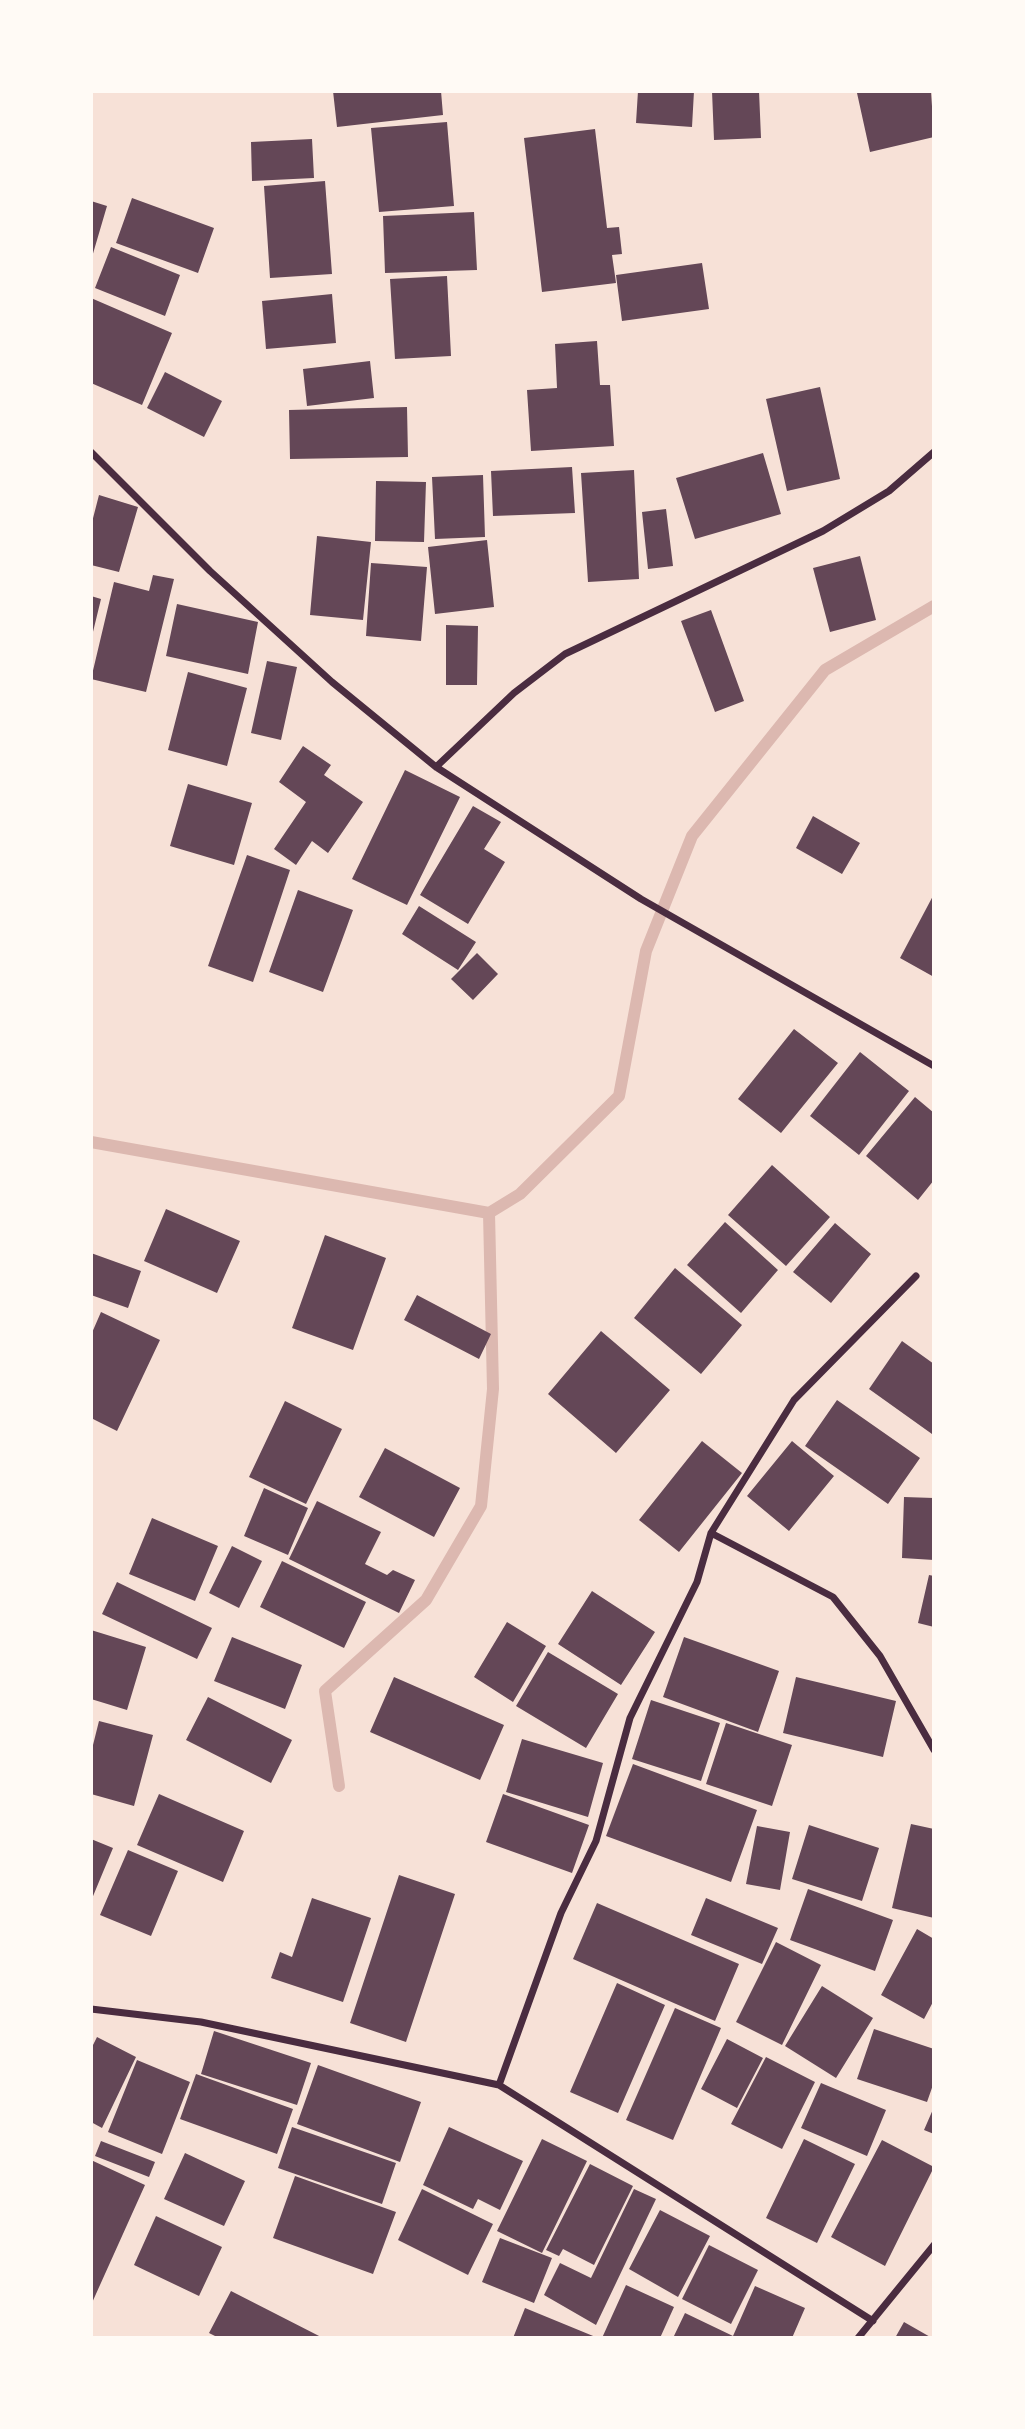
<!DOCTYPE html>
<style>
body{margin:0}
#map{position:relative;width:1025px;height:2429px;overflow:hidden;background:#f7e1d7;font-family:Rubik,sans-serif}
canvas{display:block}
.frame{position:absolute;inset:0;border:93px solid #fffaf5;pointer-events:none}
</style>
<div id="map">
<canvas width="1025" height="2429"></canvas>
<div class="frame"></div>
</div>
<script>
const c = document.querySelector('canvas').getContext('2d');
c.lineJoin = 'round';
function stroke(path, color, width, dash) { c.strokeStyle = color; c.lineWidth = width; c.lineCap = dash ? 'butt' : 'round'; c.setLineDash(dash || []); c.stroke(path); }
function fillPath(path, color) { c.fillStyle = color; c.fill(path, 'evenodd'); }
const stream = new Path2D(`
 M91,1142L489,1213L520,1194L619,1096L646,951L692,836L825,670L934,606
 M339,1786L325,1691L426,1600L481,1506L493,1389L489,1213`);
const building = new Path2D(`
 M333,91H441L443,115L337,127Z
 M638,91H694L692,127L636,123Z
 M712,91H759L761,138L714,140Z
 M864,91H931L934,137L870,152L857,93Z
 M447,122L454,206L379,212L371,128Z
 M595,129L607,228L619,227L622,254L612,255L616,283L542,292L524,138Z
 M312,139L314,178L252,181L251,142Z
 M325,181L332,274L270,278L264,186Z
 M132,198L214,228L198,273L116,243Z
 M91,201L107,206L92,257H91Z
 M474,212L477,270L385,273L383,216Z
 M111,247L180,275L165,316L95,288Z
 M702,263L709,309L622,321L616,275Z
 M447,276L451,356L395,359L390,279Z
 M332,294L336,343L266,349L262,301Z
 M91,298L172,333L142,405L91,383Z
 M597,341L600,385H610L614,446L531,451L527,390L557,388L555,344Z
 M370,361L374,398L307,406L303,369Z
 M165,372L222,401L204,437L147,408Z
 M820,387L840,479L787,491L766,399Z
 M407,407L408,457L290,459L289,410Z
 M763,453L781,514L695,539L676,478Z
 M572,467L575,513L493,516L491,471Z
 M634,470L639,579L588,582L581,473Z
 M483,475L485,537L435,539L432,477Z
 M376,481L426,482L424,542L375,541Z
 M99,495L138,507L119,572L91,565V526Z
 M666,509L673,566L648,569L642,512Z
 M317,536L371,542L363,620L310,615Z
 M487,540L494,607L435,614L428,547Z
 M860,556L876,620L830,632L813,568Z
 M371,563L427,567L421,641L366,636Z
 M153,575L174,579L146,692L91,679L114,582L149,591Z
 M91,596L101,599L92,636H91Z
 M177,604L258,622L248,674L166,656Z
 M711,610L744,701L715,712L681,621Z
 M446,625L478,626L477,685H446Z
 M267,661L297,667L281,740L251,733Z
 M188,672L247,688L227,766L168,750Z
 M303,746L331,765L324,775L363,802L328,853L312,841L296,865L274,849L306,802L279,782Z
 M405,770L460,797L407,905L352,879Z
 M188,784L252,803L234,865L170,846Z
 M473,806L501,822L484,849L505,862L468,924L420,895Z
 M813,816L860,843L842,874L796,848Z
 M247,855L290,870L253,982L208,966Z
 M298,890L353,910L323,992L269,972Z
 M934,894V977L900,958Z
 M419,906L476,942L458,970L402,934Z
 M477,953L498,974L473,1000L451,979Z
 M794,1029L838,1063L781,1133L738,1099Z
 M860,1052L909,1091L859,1155L810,1116Z
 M915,1097L934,1113V1180L918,1200L866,1156Z
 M772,1165L830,1217L786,1266L728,1215Z
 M166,1209L240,1241L217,1293L144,1261Z
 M725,1222L778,1270L741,1313L687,1265Z
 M835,1223L871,1254L831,1303L793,1272Z
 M325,1235L386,1258L353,1350L292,1328Z
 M91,1253L141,1271L128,1308L91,1295Z
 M675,1268L742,1325L701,1374L634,1318Z
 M417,1295L491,1334L479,1359L404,1320Z
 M101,1312L160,1340L117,1431L91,1418V1335Z
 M601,1331L670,1390L616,1453L548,1394Z
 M902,1341L934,1364L932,1434L869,1389Z
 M837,1400L920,1458L888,1504L805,1446Z
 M285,1401L342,1429L306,1504L249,1477Z
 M702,1441L742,1473L679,1552L639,1520Z
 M792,1441L834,1476L789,1531L747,1496Z
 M385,1448L460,1488L434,1537L359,1497Z
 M264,1488L308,1508L288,1555L244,1536Z
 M904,1497L934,1498V1560L902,1558Z
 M317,1501L381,1532L365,1564L387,1575L393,1570L415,1580L399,1613L289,1559Z
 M152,1518L218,1546L195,1601L129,1574Z
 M232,1546L262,1561L239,1608L209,1593Z
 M282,1561L366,1602L344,1648L260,1607Z
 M929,1575L934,1576V1627L918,1623Z
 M117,1582L212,1628L197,1659L102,1614Z
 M592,1591L655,1632L621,1685L558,1644Z
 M507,1622L546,1646L513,1702L474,1677Z
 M91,1630L146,1647L127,1710L91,1699Z
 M232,1637L302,1665L285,1709L214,1681Z
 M684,1637L779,1671L758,1732L663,1697Z
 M548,1652L618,1694L586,1748L516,1706Z
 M394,1677L504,1725L480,1780L370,1732Z
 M796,1677L896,1701L883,1757L783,1733Z
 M208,1697L292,1740L271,1783L186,1740Z
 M651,1700L720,1723L701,1781L632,1759Z
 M99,1721L153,1735L134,1806L91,1794V1753Z
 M726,1723L792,1745L772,1806L706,1784Z
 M522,1739L603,1763L588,1817L506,1792Z
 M633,1764L757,1810L731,1882L606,1836Z
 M159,1794L244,1831L223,1882L137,1845Z
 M503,1794L589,1825L572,1873L486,1842Z
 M911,1824L934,1829V1918L892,1908Z
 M809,1825L879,1848L862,1901L792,1879Z
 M757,1826L790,1832L780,1890L746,1884Z
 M91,1839L113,1848L91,1901Z
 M128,1850L178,1871L151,1936L100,1915Z
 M399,1875L455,1894L406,2042L350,2023Z
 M808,1889L893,1920L875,1971L790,1940Z
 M312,1898L371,1918L343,2002L271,1978L280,1952L292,1957Z
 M706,1898L778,1928L762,1964L691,1935Z
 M597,1903L739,1964L715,2021L573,1959Z
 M917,1929L934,1939V2000L924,2019L881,1995Z
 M776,1942L821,1965L782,2045L736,2022Z
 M617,1983L665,2005L618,2113L570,2092Z
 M822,1986L873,2018L836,2078L785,2046Z
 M675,2008L721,2028L673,2140L626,2120Z
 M874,2029L934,2049V2082L927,2102L857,2079Z
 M214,2031L311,2063L297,2105L201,2074Z
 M97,2037L136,2057L102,2128L91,2122V2049Z
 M727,2039L763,2058L737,2108L701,2089Z
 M766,2057L815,2082L782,2149L731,2124Z
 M137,2060L190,2082L162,2154L108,2132Z
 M318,2065L421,2102L400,2162L297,2124Z
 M196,2074L293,2109L277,2154L180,2119Z
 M821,2083L886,2110L867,2156L801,2128Z
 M934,2107V2134L924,2130Z
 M292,2127L396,2163L382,2204L278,2168Z
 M449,2127L523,2161L500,2210L478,2199L473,2209L423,2185Z
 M542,2139L587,2161L542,2253L497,2231Z
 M804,2139L855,2164L817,2243L766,2218Z
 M882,2140L934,2167L885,2266L831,2237Z
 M101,2141L155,2162L149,2177L95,2156Z
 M185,2153L245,2181L224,2226L164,2199Z
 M91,2160L145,2185L91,2305Z
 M590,2164L633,2186L594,2265L563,2249L559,2256L546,2250Z
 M295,2176L396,2212L373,2274L273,2238Z
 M422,2189L493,2224L468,2275L398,2240Z
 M634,2189L656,2199L596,2325L544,2295L560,2263L591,2278Z
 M660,2210L710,2236L678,2297L629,2269Z
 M156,2216L222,2247L199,2296L134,2265Z
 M500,2238L552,2258L534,2303L482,2282Z
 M709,2245L758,2270L731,2324L682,2299Z
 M626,2285L674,2307L660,2338H602Z
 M755,2286L805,2308L792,2338H673L685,2313L733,2336Z
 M231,2291L323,2338H219L209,2333Z
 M525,2308L598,2338H513Z
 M904,2322L932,2338H895Z`);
const minor = new Path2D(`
 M91,452L210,571L332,682L436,767L641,899L934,1066
 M436,767L514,693L565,654L823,531L889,491L934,452
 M711,1533L833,1597L880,1656L934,1750
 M91,2009L201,2022L499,2085L873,2321
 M499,2085L561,1913L596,1841L630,1718L697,1582L711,1533L794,1400L916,1276
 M858,2338L934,2245`);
stroke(stream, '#dcb8b0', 12);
fillPath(building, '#644757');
stroke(minor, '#4a2c40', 7);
</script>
